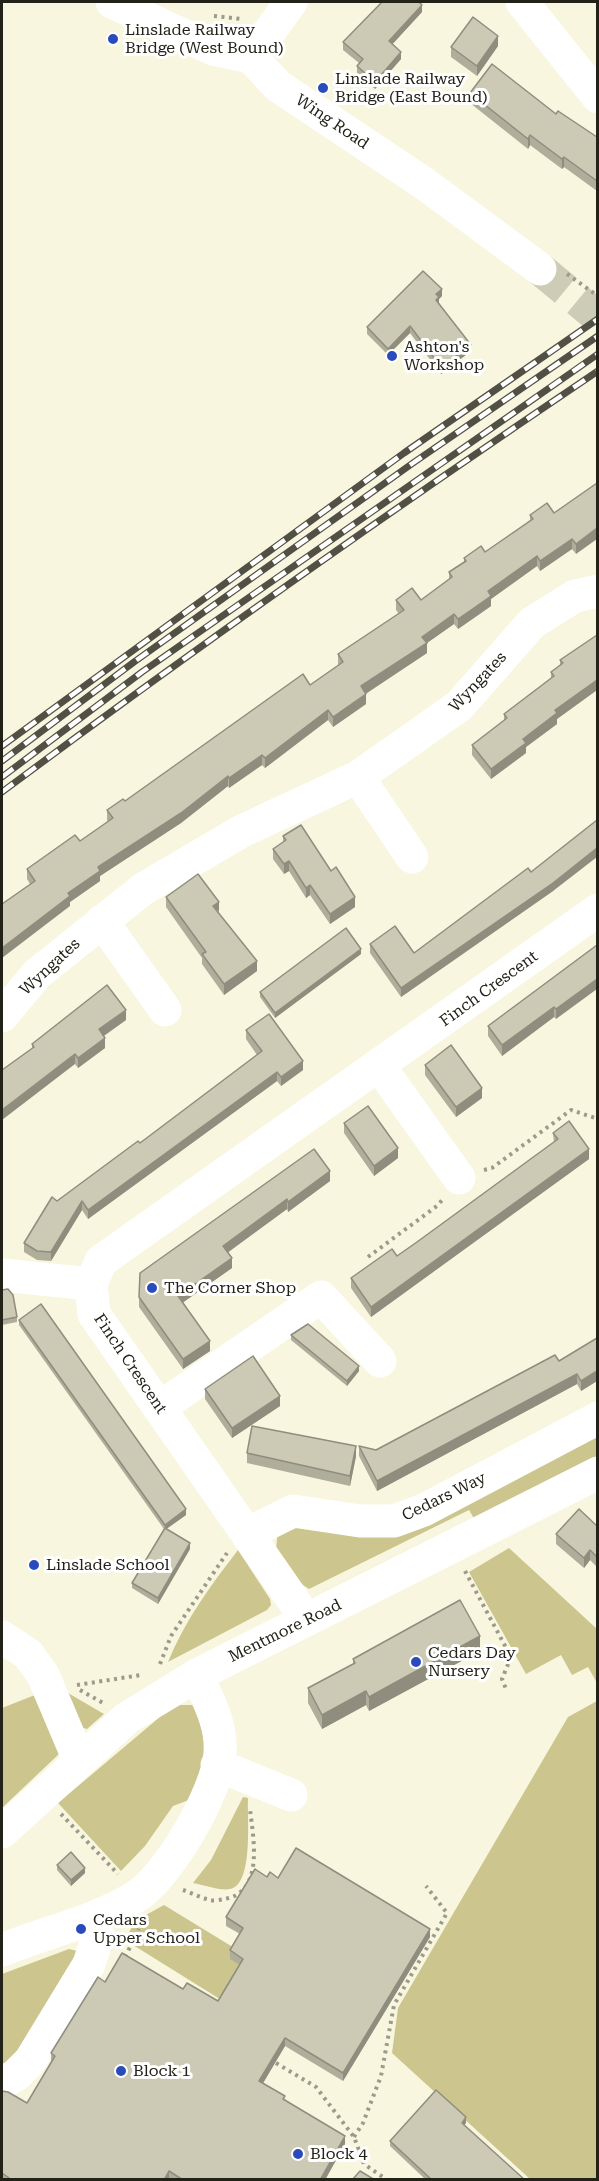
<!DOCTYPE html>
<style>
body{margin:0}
#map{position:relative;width:599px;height:2181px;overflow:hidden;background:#f8f6df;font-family:"Roboto Serif",serif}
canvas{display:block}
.frame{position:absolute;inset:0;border:3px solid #232219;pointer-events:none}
</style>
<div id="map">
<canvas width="599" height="2181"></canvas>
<div class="frame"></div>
</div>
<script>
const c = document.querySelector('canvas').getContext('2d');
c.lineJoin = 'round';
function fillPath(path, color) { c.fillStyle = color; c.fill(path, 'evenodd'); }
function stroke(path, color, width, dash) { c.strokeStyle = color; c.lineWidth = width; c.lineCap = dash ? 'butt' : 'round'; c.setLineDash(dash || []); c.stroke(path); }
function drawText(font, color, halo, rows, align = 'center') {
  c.font = font + ' "Roboto Serif",serif'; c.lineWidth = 6; c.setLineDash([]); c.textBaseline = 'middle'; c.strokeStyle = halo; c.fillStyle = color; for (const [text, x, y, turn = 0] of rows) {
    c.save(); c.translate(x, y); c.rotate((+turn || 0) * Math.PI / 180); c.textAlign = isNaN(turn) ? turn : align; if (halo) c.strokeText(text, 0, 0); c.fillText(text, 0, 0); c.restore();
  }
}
const green = new Path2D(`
 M597,1431V1459L476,1522L469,1510L309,1589L291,1577L276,1551L277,1538L283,1529L296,1522L359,1530Z
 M509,1548L597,1629V1683L588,1667L572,1675L561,1655L526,1674L469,1572Z
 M238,1550L270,1599L271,1605L267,1610L168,1662C185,1620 211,1585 238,1550Z
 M40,1693L60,1753L2,1808V1708Z
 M68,1693L104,1714L87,1729L80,1727Z
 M597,1701V2179H530L392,2053L398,2008L568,1717Z
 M180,1705H195L207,1722V1751L194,1798L173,1806L145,1846L121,1871L58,1803L161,1716Z
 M243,1797L248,1798C247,1817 254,1885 230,1889C220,1891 204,1885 193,1883L211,1860Z
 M164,1905L236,1949L243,1967L223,2001L125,1940L135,1921Z
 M69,1949L81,1952L34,2047L2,2071V1974Z`);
const minorTunnel = new Path2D(`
 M540,269L598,317`);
const path = new Path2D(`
 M214,16L242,19
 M567,274L598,296
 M484,1170L492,1168L571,1110L598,1119
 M368,1257L437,1206L443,1199
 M465,1571L511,1657L502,1679L506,1689
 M160,1664L171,1636L227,1553
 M77,1685L141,1675
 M80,1690L103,1703
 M61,1814L118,1874
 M183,1890C192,1893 201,1898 210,1900C214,1901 220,1900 224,1899C265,1893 253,1837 250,1809
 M125,1957L139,1929
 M276,2063L316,2087L354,2137L364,2164L387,2180
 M354,2137L363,2123L381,2076L394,2005L447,1913L426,1886`);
const minor = new Path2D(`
 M112,2L213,49L251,57L278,86L425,184L540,269
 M522,2L598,97
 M251,57L291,2
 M358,777L412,857
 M102,921L165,1010
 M2,1016L37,974L143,889L242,831L358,777L459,706L532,623L575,596L598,591
 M380,1067L459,1178
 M2,1275L91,1284
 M159,1408L321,1297L380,1361
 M247,1534L293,1511L360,1521H394L424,1510L598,1418
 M307,1620L94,1314L91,1284L101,1261L598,910
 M2,1637L28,1654L43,1675L79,1760
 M217,1765L291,1795
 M2,1832L127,1718L197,1675L598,1473
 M2,1950C46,1932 95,1922 137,1896C169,1875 218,1791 220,1753C222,1724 208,1700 197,1675
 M2,2083L16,2075L30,2061L89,1964L98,1936L93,1918`);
const rail = new Path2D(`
 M2,746L404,453L598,319
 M2,761L134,662L413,463L598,336
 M2,777L142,672L598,354
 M2,792C197,647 396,507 598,371`);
const wall = new Path2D(`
 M422,12L392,44L401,59L375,89L357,74V66L359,63L343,50V42Z
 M498,46L477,76L451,57V47Z
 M470,93L556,114L597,137V191L564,167L562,169L530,145L528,149L470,103Z
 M442,296L439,299V303L471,351L441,374L410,333L388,355L367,334V327Z
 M597,483L576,554L572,549L540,571L537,566L491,599V606L474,618L458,629L454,624L427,643V653L365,694L366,704L333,727L328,720L265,768L262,765L229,788L228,786L181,823L100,876V881L70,902V906L2,904L30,884L27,879V869L80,841L108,822L107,820V810L125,801L310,685L338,665V654L399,614L396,610V600H421L449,579V572L464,562V558L485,552L530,520V515L554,513Z
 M597,635V690L557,719V724L526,747V753L491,779L472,755V745L504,721V714L551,678V672L560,665V660Z
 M283,836L355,907L330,924L310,895L306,898L289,871L284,874L273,859V849L283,842Z
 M531,872L553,891L401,997L370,953V944L414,953Z
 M166,897L218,913L257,971L224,995L202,964V958L166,907Z
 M597,945L556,1019L554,1017L502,1056L488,1036V1026Z
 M361,954L275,1018L260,997V992Z
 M126,1020L104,1036L105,1048L78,1068L75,1064L32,1049V1044Z
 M246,1030L303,1070L281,1086L277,1081L88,1219L82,1210L51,1261L37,1260L24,1252V1243L57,1201L140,1143L257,1055L246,1039Z
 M425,1065L482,1098L456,1117L425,1075Z
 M344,1123L398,1158L374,1176L344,1133Z
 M553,1133L589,1159L371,1317L351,1288V1278L397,1256L554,1143Z
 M314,1149L330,1181L288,1212L287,1209L228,1252L232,1268L183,1302L210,1351L183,1369L139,1307V1297Z
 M2,1290L17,1317V1322L2,1325Z
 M19,1320L186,1515L166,1529L190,1549L158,1604L132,1588V1583L164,1529L19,1325Z
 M291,1335L359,1371L347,1386L291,1340Z
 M597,1338V1381L581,1391L577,1384L377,1491L359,1456V1446L376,1450L559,1361Z
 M205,1389L280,1406L232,1438L205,1399Z
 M247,1453L356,1456L350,1486L247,1463Z
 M597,1526V1567L590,1560L584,1568L556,1544V1534Z
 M480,1651L369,1711L366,1705L322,1729L308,1703V1688L353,1664V1659Z
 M57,1865L85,1873L71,1886L57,1870Z
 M267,1877L278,1878L430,1937L343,2081L285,2046L263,2083L345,2144L325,2180H2V2091L27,2103L51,2062V2053L105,1982L183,1989L218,2001L240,1965L230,1959V1950L240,1934L226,1926V1917Z
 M466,2123L464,2125L525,2180H426L390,2146V2141Z`);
const shadedWall = new Path2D(`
 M422,5V12L389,48V41Z
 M498,36V46L477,76V66Z
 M401,52V59L375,89V82Z
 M530,135V145L528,149V139Z
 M564,157V167L562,169V159Z
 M442,289V296L439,299V304L436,306V294Z
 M410,326V333L388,355V349Z
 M471,345V351L441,374V367Z
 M597,528V539L576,554V544Z
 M572,539V549L540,571V561Z
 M537,556V566L491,599V606L458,629V619L488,591Z
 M454,614V624L427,643V653L361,697V686L422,637Z
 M597,680V690L557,719V724L526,747V753L491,779V769L555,710Z
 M366,694V704L333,727V717Z
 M328,710V720L265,768V758Z
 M262,755V765L229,788V778Z
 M228,776V786L181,823L100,876V881L70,902V906L2,958V948L68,893L98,867Z
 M597,848V857L553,891L401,997V988Z
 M289,861V871L284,874V864Z
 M310,885V895L306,898V888Z
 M355,897V907L330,924V914Z
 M219,902V912L213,906Z
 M361,949V954L275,1018V1013Z
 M257,961V971L224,995V984Z
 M597,979V989L556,1019V1009Z
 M554,1007V1017L502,1056V1045Z
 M126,1010V1020L99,1039V1029Z
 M105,1038V1048L78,1068V1058Z
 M75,1054V1064L2,1120V1110Z
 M303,1061V1070L281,1086V1077Z
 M277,1072V1081L88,1219V1210Z
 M482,1088V1098L456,1117V1107Z
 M398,1148V1158L374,1176V1166Z
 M589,1149V1159L371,1317V1307Z
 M330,1171V1181L288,1212V1202Z
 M287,1199V1209L223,1256V1246Z
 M82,1201V1210L51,1261V1252Z
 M232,1258V1268L178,1306V1296Z
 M210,1341V1351L183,1369V1359Z
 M359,1366V1371L347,1386V1381Z
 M597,1371V1381L581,1391V1381Z
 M577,1374V1384L377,1491V1481Z
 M280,1396V1406L232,1438V1428Z
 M356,1446V1456L350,1486V1476Z
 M186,1509V1515L165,1530V1525Z
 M190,1543V1549L158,1604V1598Z
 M590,1550V1560L584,1568V1558Z
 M480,1636V1651L369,1711V1697Z
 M366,1691V1705L322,1729V1715Z
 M85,1868V1873L71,1886V1880Z
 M430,1929V1937L343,2081V2073Z
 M285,2038V2046L259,2090V2081Z
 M466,2117V2123L462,2128V2123Z
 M345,2136V2144L325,2180H320Z
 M169,2171V2180H164Z`);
const building = new Path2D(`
 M382,2H419L422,5L389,41L401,52L375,82L357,66L363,59L343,42Z
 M473,17L498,36L477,66L451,47Z
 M492,64L556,114L558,111L597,137V181L564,157L562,159L530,135L528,139L470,93Z
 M423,271L442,289L436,294L439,297L436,300L471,345L441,367L410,326L388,349L367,327Z
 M597,483V528L576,544L572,539L540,561L537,556L488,591L491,596L474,608L458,619L454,614L422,637L427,643L361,686L366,694L333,717L328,710L265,758L262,755L229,778L228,776L181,813L98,867L100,871L68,893L70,896L2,948V902V904L35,881L27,869L75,835L80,841L113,818L107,810L123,799L125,801L303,674L310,685L343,662L338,654L404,610L396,600L412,588L421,600L452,577L449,572L466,561L464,558L481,546L485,552L533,519L530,515L547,503L554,513Z
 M597,635V680L555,710L557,713L523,739L526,743L491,769L472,745L507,718L504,714L554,676L551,672L563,663L560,660Z
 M597,820V848L553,883L401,988L370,944L395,926L414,953L528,868L531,872Z
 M301,825L331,871L336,867L355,897L330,914L310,885L306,888L289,861L284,864L273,849L286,840L283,836Z
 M198,874L219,902L213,906L257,961L224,984L202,954L206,952L166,897Z
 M346,928L361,949L275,1013L260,992Z
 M597,945V979L556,1009L554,1007L502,1045L488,1026Z
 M107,985L126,1010L99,1029L105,1038L78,1058L75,1054L2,1110V1070L34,1047L32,1044Z
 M269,1014L303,1061L281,1077L277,1072L88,1210L82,1201L51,1252L37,1251L24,1243L52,1197L57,1201L138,1141L140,1143L262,1051L246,1030Z
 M451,1045L482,1088L456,1107L425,1065Z
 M368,1106L398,1148L374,1166L344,1123Z
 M569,1121L589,1149L371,1307L351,1278L392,1249L397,1256L417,1242L558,1139L553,1133Z
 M314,1149L330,1171L288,1202L287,1199L223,1246L232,1258L178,1296L210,1341L183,1359L139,1297L140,1273Z
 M8,1289L13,1295L17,1317L2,1320V1290Z
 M41,1304L186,1509L165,1525L19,1320Z
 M308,1324L359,1366L347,1381L291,1335Z
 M597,1338V1371L581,1381L577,1374L377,1481L359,1446L376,1450L555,1355L559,1361Z
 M253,1356L280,1396L232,1428L205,1389Z
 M252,1426L356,1446L350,1476L247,1453Z
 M579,1509L597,1526V1557L590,1550L584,1558L556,1534Z
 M165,1528L190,1543L158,1598L132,1583Z
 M460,1600L480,1636L369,1697L366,1691L322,1715L308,1688L355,1663L353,1659Z
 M296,1848L430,1929L343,2073L285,2038L259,2081L285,2096L283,2099L345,2136L320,2180H183L169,2171L164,2180H12L2,2173V2091L8,2092L27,2103L55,2056L51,2053L98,1977L105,1982L122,1953L183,1989L187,1983L218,2001L243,1959L230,1950L243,1928L226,1917L255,1869L267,1877L270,1872L278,1878Z
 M71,1852L85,1868L71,1880L57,1865Z
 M436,2090L466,2117L462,2123L525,2180H432L390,2141Z
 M360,2171L375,2180H352Z`);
const markers = [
 [113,39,6,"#2a4bbb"],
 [323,88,6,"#2a4bbb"],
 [392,356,6,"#2a4bbb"],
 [152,1288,6,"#2a4bbb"],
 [34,1565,6,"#2a4bbb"],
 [416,1662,6,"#2a4bbb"],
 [81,1929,6,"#2a4bbb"],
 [121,2071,6,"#2a4bbb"],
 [298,2154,6,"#2a4bbb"]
];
const poiNames = [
 ["Linslade Railway",125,30],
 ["Bridge (West Bound)",125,48],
 ["Linslade Railway",335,79],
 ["Bridge (East Bound)",335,97],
 ["Ashton's",404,347],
 ["Workshop",404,365],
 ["The Corner Shop",164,1288],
 ["Linslade School",46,1565],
 ["Cedars Day",428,1653],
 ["Nursery",428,1671],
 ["Cedars",93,1920],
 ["Upper School",93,1938],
 ["Block 1",133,2071],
 ["Block 4",310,2154]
];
const streetNames = [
 ["Wing Road",332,122,34],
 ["Wyngates",478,682,-47],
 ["Wyngates",50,967,-43],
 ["Finch Crescent",489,989,-36],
 ["Finch Crescent",130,1364,56],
 ["Cedars Way",444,1497,-26],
 ["Mentmore Road",285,1631,-26]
];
fillPath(green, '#ccc58e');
stroke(minorTunnel, '#cdccb7', 33, [33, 16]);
stroke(path, '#9c9a89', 4, [3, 4.5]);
stroke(minor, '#fff', 33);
stroke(rail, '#525044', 7);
stroke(rail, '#fff', 4.5, [14]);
fillPath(wall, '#afae9b');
fillPath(shadedWall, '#8f8d7e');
fillPath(building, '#cccab4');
stroke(building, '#8f8d7e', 1.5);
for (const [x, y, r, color] of markers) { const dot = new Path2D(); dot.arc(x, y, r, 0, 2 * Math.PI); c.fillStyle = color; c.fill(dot); stroke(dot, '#fff', 2); }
drawText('16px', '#232219', '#fff', poiNames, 'left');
drawText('16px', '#232219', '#fff', streetNames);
</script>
